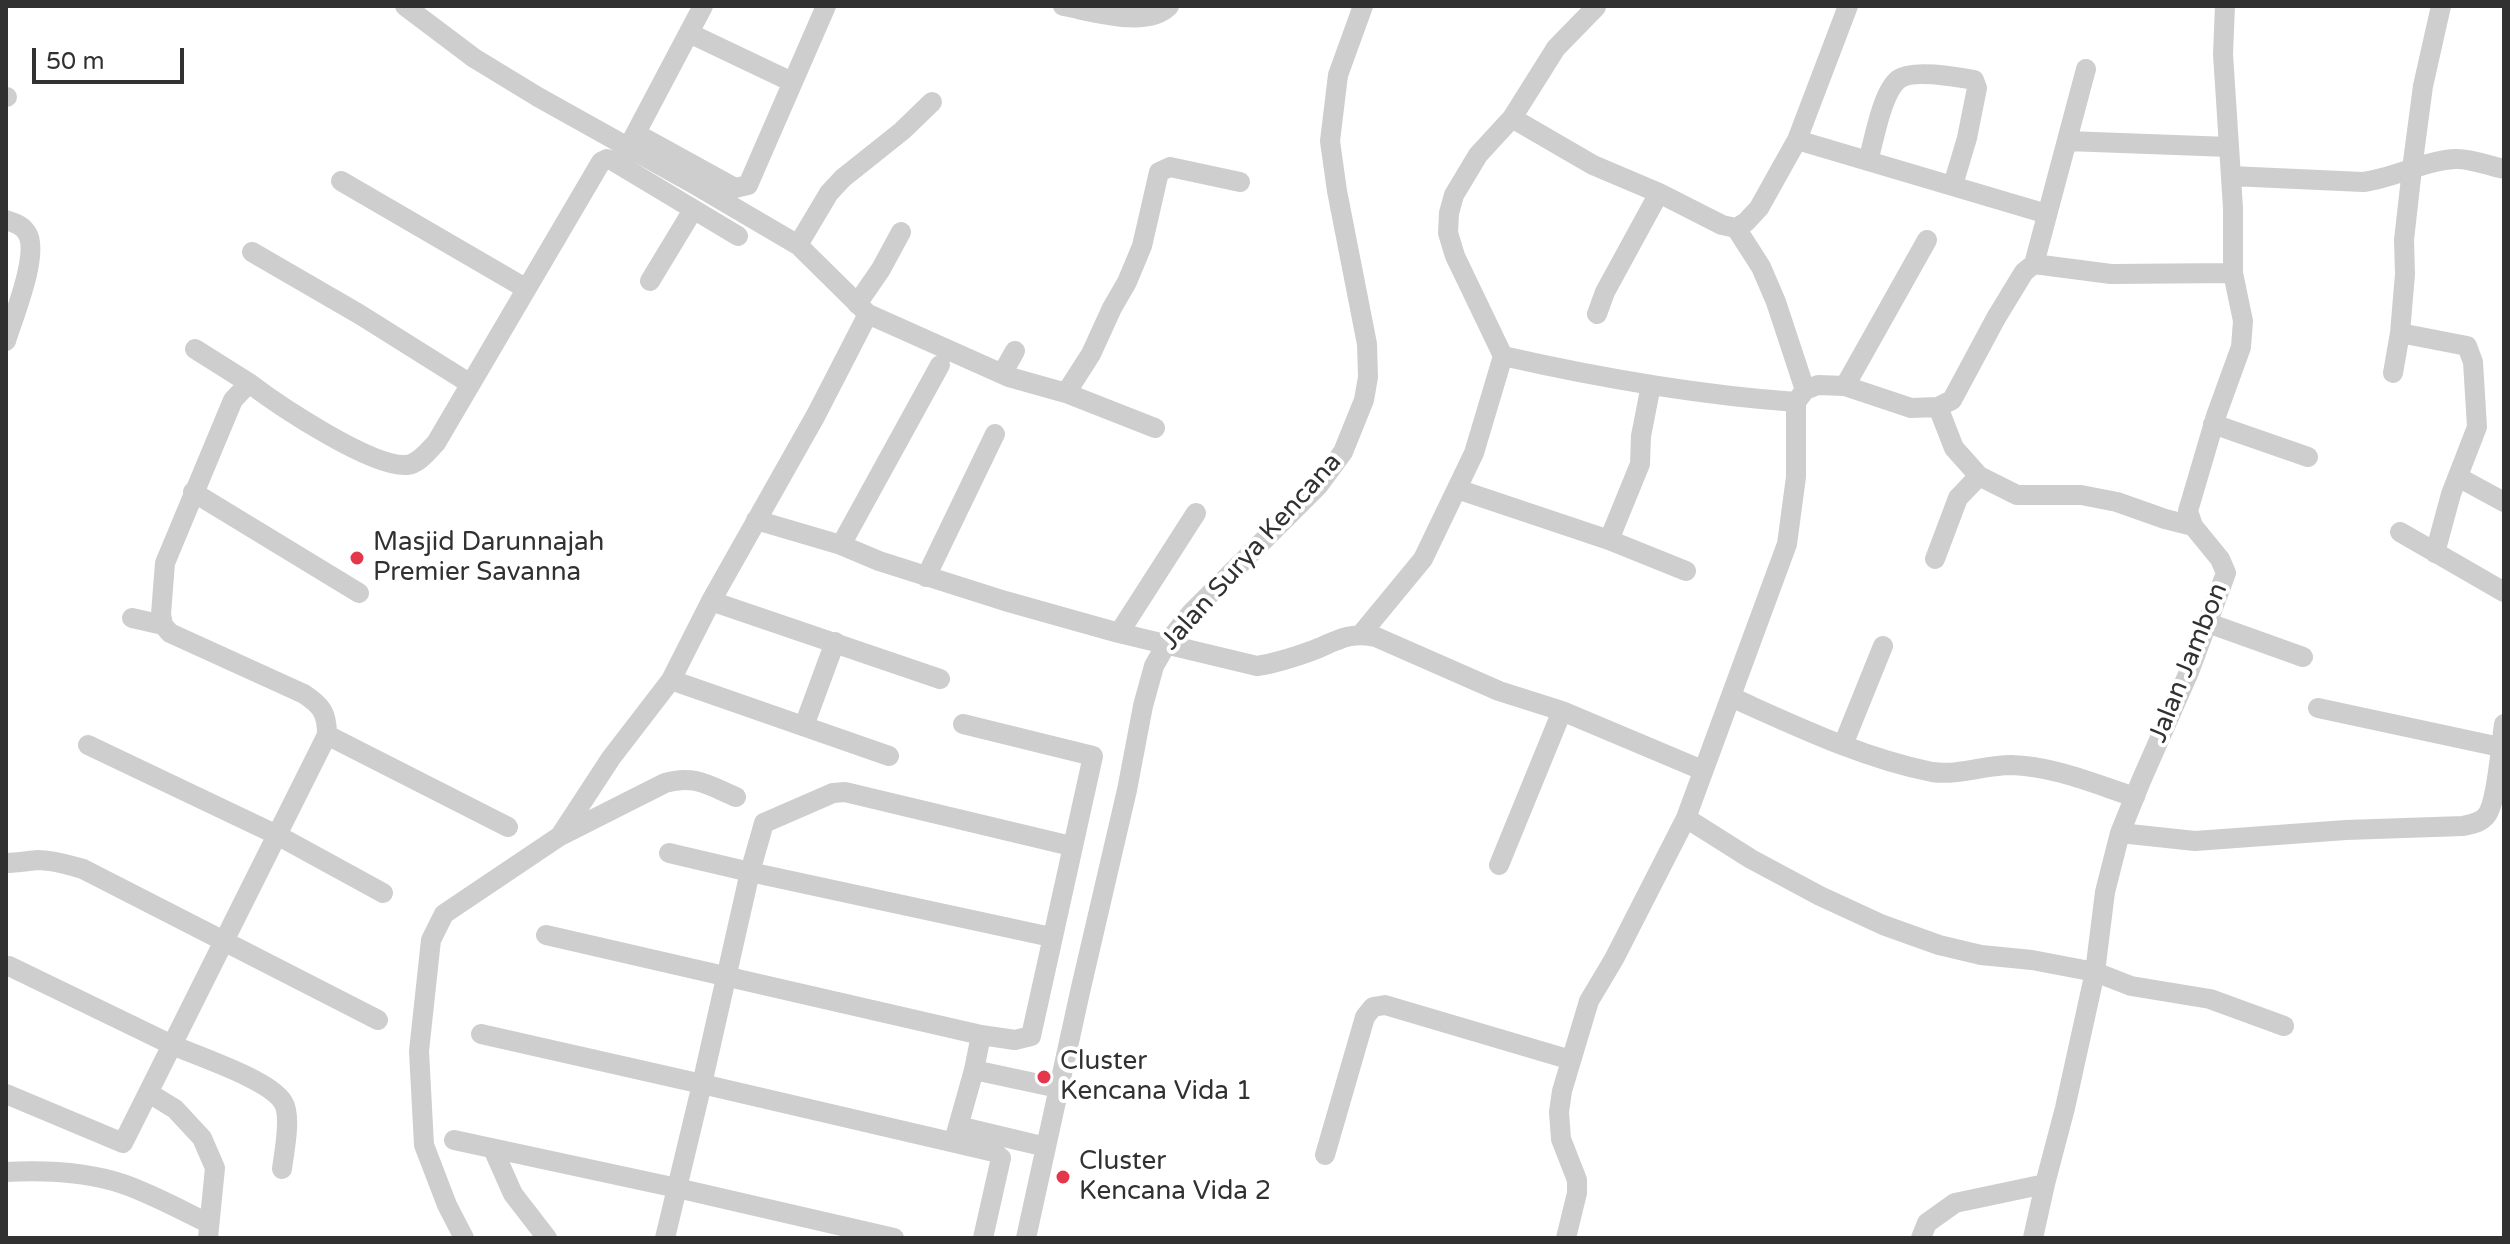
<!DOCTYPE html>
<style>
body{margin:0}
#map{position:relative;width:2510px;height:1244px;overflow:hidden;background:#fff;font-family:"Varela Round",sans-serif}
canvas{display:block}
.frame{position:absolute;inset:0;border:8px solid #313131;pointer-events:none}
.scale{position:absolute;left:32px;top:48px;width:152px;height:36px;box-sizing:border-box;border:4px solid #313131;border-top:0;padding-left:10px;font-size:24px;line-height:28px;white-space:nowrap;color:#313131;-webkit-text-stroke:6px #fff;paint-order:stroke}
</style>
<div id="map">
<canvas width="2510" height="1244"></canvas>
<div class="frame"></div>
<div class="scale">50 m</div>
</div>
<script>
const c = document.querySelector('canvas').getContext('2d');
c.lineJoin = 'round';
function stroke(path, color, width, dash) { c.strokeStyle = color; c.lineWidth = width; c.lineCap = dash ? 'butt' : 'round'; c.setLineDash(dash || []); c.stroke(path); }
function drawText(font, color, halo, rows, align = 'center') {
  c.font = font + ' "Varela Round",sans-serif'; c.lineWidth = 8; c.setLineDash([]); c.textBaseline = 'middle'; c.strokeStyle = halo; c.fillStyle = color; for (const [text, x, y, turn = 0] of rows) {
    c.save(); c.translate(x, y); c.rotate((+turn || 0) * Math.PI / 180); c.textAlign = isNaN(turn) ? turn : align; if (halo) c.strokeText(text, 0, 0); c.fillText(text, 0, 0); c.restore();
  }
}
const minor = new Path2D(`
 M405,6L474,58L538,97L694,184L798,245L868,314L1009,377L1066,393L1155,428
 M1063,6C1092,11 1147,29 1169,6
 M689,33L792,82
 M6,97H7
 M1512,118L1593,165L1659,193L1722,225L1736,228L1746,222L1759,208L1797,140L1848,6
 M637,134L735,188L748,185L826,6
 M1797,140L2047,214
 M2067,141L2229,147
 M630,144L703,6
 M1868,161C1874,141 1882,91 1899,79C1913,69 1957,77 1974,80L1977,88L1967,138L1953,185
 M2231,176L2363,182C2394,178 2423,161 2455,159C2470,158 2489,166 2504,169
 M341,181L525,288
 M6,220C15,223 22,225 27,233C40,253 13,318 6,341
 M1736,228L1761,267L1776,302L1805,390
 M798,245L829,193L843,178L902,131L932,102
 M252,252L359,314L469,383
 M2034,264L2086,69
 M650,281L693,210
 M857,304L881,269L901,232
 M1597,314L1605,292L1659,193
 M195,349L249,383
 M1503,356C1600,378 1698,395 1796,402
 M2393,373L2400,333
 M1002,374L1015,351
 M1845,386L1927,240
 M1066,393L1091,354L1112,308L1127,282L1142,246L1159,172L1170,167L1240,182
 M1938,407L1954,448L1979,476L2017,495H2081L2117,502L2165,519L2193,526
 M2213,424L2308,457
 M2458,477L2504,502
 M1457,489L1609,540L1686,571
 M193,492L359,593
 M756,520L841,545L879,561L1005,601L1119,633L1257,666C1277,663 1295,657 1314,650C1336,641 1351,631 1376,637L1499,691L1562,711L1702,770
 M2400,532L2504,592
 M1609,540L1640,464L1641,436L1651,385
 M841,545L940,365
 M2435,553L2451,494L2477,427L2473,362L2467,346L2400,333L2405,274L2404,240L2412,169L2423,86L2441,6
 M1935,559L1958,498L1979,476
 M926,577L995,434
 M711,601L940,679
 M132,618L163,625
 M2208,623L2303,657
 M1119,633L1196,513
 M1362,633L1423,559L1474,453L1503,356L1455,256L1448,233L1449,213L1454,195L1478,155L1512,118L1556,48L1596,7
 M671,680L889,756
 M1731,697C1796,726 1862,758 1932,772C1958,776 1985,765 2011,765C2053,766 2095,784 2135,797
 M2318,708L2500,747
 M804,726L835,642
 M327,735L508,827
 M88,745L277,835L383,893
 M1843,745L1883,646
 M1686,818L1751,859L1820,896L1883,925L1939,945L1981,955L2032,960L2095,972L2131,986L2210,999L2284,1026
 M2120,833L2195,841L2346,830L2463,826C2472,824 2480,823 2486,816C2497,804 2501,743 2504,724
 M560,836L665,783C694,774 710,786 736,797
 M669,853L750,872L764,823L833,793L845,792L1071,846
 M6,863C17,863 27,861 38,860C54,860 68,865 83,869L378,1020
 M1499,865L1562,711
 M546,935L981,1035L1015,1040L1031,1036L1093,756L963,724
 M9,966C63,992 116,1018 170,1044C196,1056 269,1079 283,1102C292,1116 284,1152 282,1169
 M481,1034L702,1084L665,1238
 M974,1070L1058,1088
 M149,1093L175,1109L202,1138L215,1168L208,1238
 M6,1094L123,1143L327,735C327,713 322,706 304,694L170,633L163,625L161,614L165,563L233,400L249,383C278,405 372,468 407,465C419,464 428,451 436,443L601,162L607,159L613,161L738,236
 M958,1126L1046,1147
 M454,1140L677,1188L894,1238
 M954,1141L974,1070L981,1035
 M493,1149L513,1194L547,1238
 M1325,1155L1365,1017L1373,1007L1385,1005L1571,1060
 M6,1172C44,1170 87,1172 123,1184C152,1194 181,1210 208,1223
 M464,1238L447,1205L424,1145L419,1051L431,940L444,914L560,836L611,758L671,680L711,601L816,415L868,314
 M983,1238L1001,1158L994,1152L702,1084L750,872L1051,937
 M1026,1238L1080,992L1127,790L1143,706L1154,666L1167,643L1191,613L1318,486L1343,452L1364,400L1368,377L1367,344L1337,191L1330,141L1338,75L1363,6
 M1566,1238L1577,1193V1180L1561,1139L1559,1112L1562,1091L1589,1001L1614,959L1686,818L1787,544L1796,477V402L1805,390L1818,385L1845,386L1911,408L1938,407L1952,400L1996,318L2024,272L2034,264L2111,274L2233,273
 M1921,1238L1927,1223L1955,1203L2045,1184L2065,1108L2095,972L2105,892L2120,833L2141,781L2189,672L2226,573L2220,559L2193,526L2188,511L2216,416L2241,347L2243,321L2233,273V208L2223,54L2225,6
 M2033,1238L2045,1184`);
const markers = [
 [357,558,8,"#e4374c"],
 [1044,1077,8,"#e4374c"],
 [1063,1177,8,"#e4374c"]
];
const poiNames = [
 ["Masjid Darunnajah",373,543],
 ["Premier Savanna",373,573],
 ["Cluster",1060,1062],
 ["Kencana Vida 1",1060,1092],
 ["Cluster",1079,1162],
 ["Kencana Vida 2",1079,1192]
];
const streetNames = [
 ["Jalan Surya Kencana",1252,552,-48],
 ["Jalan Jambon",2189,663,-68]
];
stroke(minor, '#cecece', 20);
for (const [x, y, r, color] of markers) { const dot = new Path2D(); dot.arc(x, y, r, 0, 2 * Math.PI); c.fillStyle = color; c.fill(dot); stroke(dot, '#fff', 3); }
drawText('26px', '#313131', '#fff', poiNames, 'left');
drawText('26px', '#313131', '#fff', streetNames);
</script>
